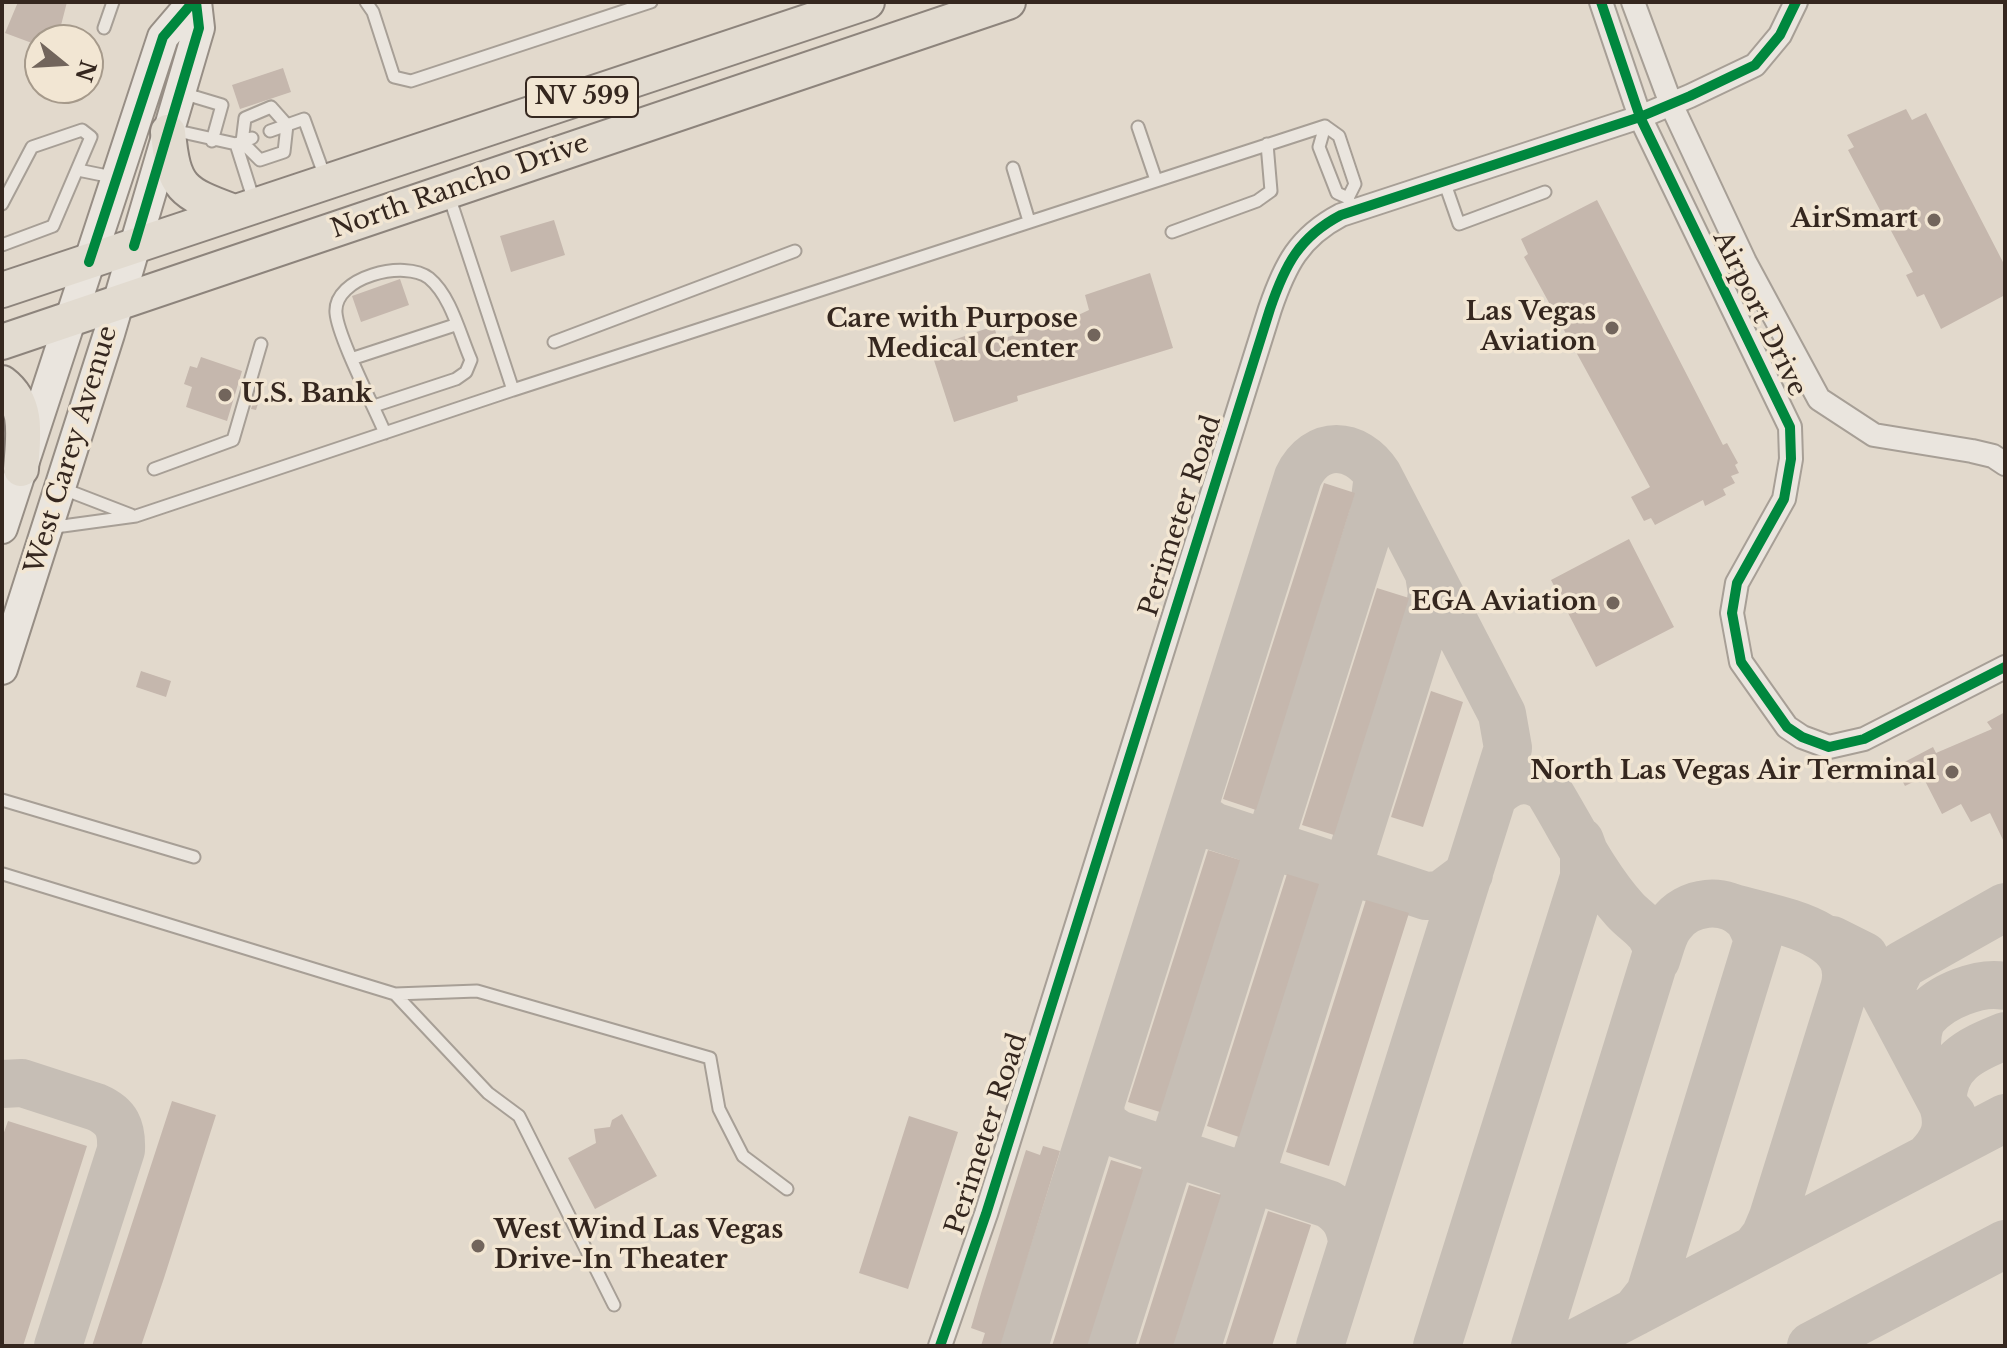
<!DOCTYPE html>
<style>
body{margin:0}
#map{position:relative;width:2007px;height:1348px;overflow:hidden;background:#e2d9cc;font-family:"Libre Baskerville",serif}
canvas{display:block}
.frame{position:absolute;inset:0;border:4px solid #35271f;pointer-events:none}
.north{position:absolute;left:24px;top:24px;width:80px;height:80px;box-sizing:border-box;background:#f2e6d3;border:2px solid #a69a8b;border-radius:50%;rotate:108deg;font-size:22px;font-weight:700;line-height:32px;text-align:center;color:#35271f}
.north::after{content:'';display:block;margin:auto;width:28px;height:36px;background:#72655c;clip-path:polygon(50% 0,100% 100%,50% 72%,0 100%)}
</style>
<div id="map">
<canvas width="2007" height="1348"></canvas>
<div class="frame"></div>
<div class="north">N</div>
</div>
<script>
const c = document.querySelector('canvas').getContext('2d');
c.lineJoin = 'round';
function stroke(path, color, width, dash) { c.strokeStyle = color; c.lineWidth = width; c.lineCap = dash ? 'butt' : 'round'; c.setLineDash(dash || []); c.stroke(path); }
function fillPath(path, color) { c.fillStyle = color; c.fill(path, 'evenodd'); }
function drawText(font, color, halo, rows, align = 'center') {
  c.font = font + ' "Libre Baskerville",serif'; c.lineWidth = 7; c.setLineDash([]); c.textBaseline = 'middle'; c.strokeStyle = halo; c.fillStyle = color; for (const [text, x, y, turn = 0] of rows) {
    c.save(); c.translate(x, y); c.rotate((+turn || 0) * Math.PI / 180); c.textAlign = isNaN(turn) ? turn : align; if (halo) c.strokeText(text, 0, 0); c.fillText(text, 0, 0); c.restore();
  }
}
const taxiway = new Path2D(`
 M1495,794C1511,778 1531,775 1548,790C1572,829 1594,876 1625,910C1639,925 1653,929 1657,952L1535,1346
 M1196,801L1199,816L1213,826L1426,896L1441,895L1469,874
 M1731,907C1771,920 1861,929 1844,989L1773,1217L1765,1236L1755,1249
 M1832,940L1864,956L1943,1105C1950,1128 1944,1141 1929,1157
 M1895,1012L1892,985L1902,965L2005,907
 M1917,1054C1917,1042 1916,1028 1924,1017C1941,996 1980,981 2005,986
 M2,1084L22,1083L96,1107C117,1116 122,1128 121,1150L58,1346
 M1100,1105L1102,1123L1118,1134L1328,1204C1344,1213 1351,1226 1352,1244
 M1952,1115L1943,1105C1940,1064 1970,1050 2005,1036
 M1635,1312L1650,1293L1758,940C1755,933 1752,924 1747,918C1726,896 1687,900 1670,925C1663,934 1660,949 1656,960
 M1024,1346L1298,477C1316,439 1356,441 1378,475L1502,714L1508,748L1320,1346
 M1110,1346L1373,515L1378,475
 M1197,1346L1430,607L1432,593L1429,574
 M1437,1346L1584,877V852L1580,841
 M1570,1346L2005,1118
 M1811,1346L2005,1244`);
const building = new Path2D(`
 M18,2H67L58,37L40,40V46L5,33Z
 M283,68L291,92L240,109L232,85Z
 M1906,109L1912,120L1926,113L2005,266V295L1941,329L1924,294L1917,297L1906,275L1913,272L1848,150L1854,147L1847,135Z
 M1597,200L1723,445L1727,443L1738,463L1735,465L1739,473L1731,476L1735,483L1723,489L1726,495L1705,506L1703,500L1655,525L1651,518L1644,521L1631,497L1650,487L1524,257L1528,254L1521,239Z
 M554,220L565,255L511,272L500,236Z
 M1150,273L1173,348L1017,396L1018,401L954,422L930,348L994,326L998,340L1074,317L1089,310L1085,295Z
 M400,279L409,305L361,322L352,296Z
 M201,357L242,371L227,421L186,407L192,387L184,384L190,366L197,368Z
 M258,386L263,388L256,410L251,409Z
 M1324,483L1355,493L1256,810L1223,799Z
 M1629,539L1674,627L1596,667L1551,580Z
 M1377,588L1409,598L1334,835L1302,825Z
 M141,671L171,681L166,697L136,687Z
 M1431,691L1463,702L1423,827L1391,817Z
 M2005,712V844L1990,813L1971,822L1961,804L1942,814L1923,777L1905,786L1895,767L1933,747L1936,753L1992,729L1987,722Z
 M1208,850L1240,860L1160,1112L1128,1102Z
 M1287,874L1319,884L1239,1137L1207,1126Z
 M1366,900L1409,913L1329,1166L1286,1152Z
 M172,1101L216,1115L164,1278L141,1346H92Z
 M622,1114L657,1176L595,1209L568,1158L596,1143L594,1129L610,1127L612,1120Z
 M909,1116L958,1132L908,1289L859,1273Z
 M8,1121L87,1146L23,1346H2V1138Z
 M1043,1146L1060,1151L1000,1346H981L985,1333L971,1328L982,1290L1026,1150L1040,1155Z
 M1111,1160L1143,1170L1087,1346H1052Z
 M1189,1185L1221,1195L1173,1346H1138Z
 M1268,1211L1311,1225L1272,1346H1225Z`);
const lane = new Path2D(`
 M366,2L373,12L394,77L411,81L651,2
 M104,28L113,2
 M182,93L222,105L212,141
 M271,107L287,125L284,152L260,160L242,142L245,118Z
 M1325,126L1339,136L1355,184L1348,198L1353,211
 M1325,126L1319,147L1337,193L1348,198
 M1138,127L1156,180
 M173,130L236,144L252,138
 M270,131L304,119L325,177
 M236,144L254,201
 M1013,168L1029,221
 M78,170L117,178
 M1444,181L1459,224L1545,192
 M2,204L32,147L82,130L91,137L53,226L2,245
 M1172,232L1257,201L1271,191L1267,144
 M554,342L795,251
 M354,358L455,325
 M513,390L1325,126
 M374,406L456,379L466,372L471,360C460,335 451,296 429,278C405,259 333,277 336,313C338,337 374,407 385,433
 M154,469L233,440L261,344
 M61,488L131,515
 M48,528L136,516L513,390L449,196
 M2,800L194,857
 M3,874L395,994L488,1093L519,1116L614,1305
 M395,994L477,991L710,1058L719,1109L743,1156L787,1189`);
const street = new Path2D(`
 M1601,2L1640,117L1790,427L1791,459L1784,499L1737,583L1732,613L1741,662L1787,727L1802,737L1829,747L1864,739L2005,667
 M1633,2L1671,104L1745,262L1819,399L1874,435L1972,451L1993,456L2005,464
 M940,1346L986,1214L1270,309C1285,265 1299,237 1341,215L1640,117L1690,96L1755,65L1780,35L1796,2`);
const secondary = new Path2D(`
 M2,528L163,37L193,2
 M2,669L109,334L199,28L196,2`);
const primary = new Path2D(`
 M168,132C173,188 182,193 234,212
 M2,290L867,2
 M2,342L1008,2
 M2,383C30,404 23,439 21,469`);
const cycleway = new Path2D(`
 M1601,2L1640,117L1790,427L1791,459L1784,499L1737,583L1732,613L1741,662L1787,727L1802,737L1829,747L1864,739L2005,667
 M134,246L199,28L196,2
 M89,262L163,37L193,2
 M940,1346L986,1214L1270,309C1285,265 1299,237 1341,215L1640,117L1690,96L1755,65L1780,35L1796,2`);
const markers = [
 [1934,220,8,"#72655c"],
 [1612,328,8,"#72655c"],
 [1094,335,8,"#72655c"],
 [225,395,8,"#72655c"],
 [1613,603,8,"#72655c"],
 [1952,772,8,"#72655c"],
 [478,1246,8,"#72655c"]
];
const shields = [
 [582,97,112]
];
const shieldNames = [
 ["NV 599",582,97]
];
const streetNames = [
 ["North Rancho Drive",460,187,-19],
 ["Airport Drive",1759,314,64],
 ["West Carey Avenue",72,450,-73],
 ["Perimeter Road",1181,516,-72],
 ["Perimeter Road",987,1134,-72]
];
const poiNames = [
 ["AirSmart",1918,220],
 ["Las Vegas",1596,313],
 ["Aviation",1596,343],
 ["Care with Purpose",1078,320],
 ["Medical Center",1078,350],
 ["U.S. Bank",241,395,"left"],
 ["EGA Aviation",1597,603],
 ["North Las Vegas Air Terminal",1936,772],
 ["West Wind Las Vegas",494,1231,"left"],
 ["Drive-In Theater",494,1261,"left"]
];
stroke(taxiway, '#c6beb5', 48);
fillPath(building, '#c5b7ad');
stroke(lane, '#a79f96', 15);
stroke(street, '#a79f96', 26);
stroke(secondary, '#978e85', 34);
stroke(primary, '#8d847c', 38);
stroke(lane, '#eae5de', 11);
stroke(street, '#eae5de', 22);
stroke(secondary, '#eae5de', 30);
stroke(primary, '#e2dbd0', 34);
stroke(cycleway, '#00873e', 10);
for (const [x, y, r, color] of markers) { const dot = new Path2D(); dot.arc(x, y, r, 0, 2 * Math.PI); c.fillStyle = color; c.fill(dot); stroke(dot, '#f2e6d3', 3); }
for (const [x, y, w] of shields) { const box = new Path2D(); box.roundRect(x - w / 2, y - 20, w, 40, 6); c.fillStyle = '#f2e6d3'; c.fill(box); stroke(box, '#35271f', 2); }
drawText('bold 24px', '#35271f', null, shieldNames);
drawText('26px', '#35271f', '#f2e6d3', streetNames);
drawText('bold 26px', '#35271f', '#f2e6d3', poiNames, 'right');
</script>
